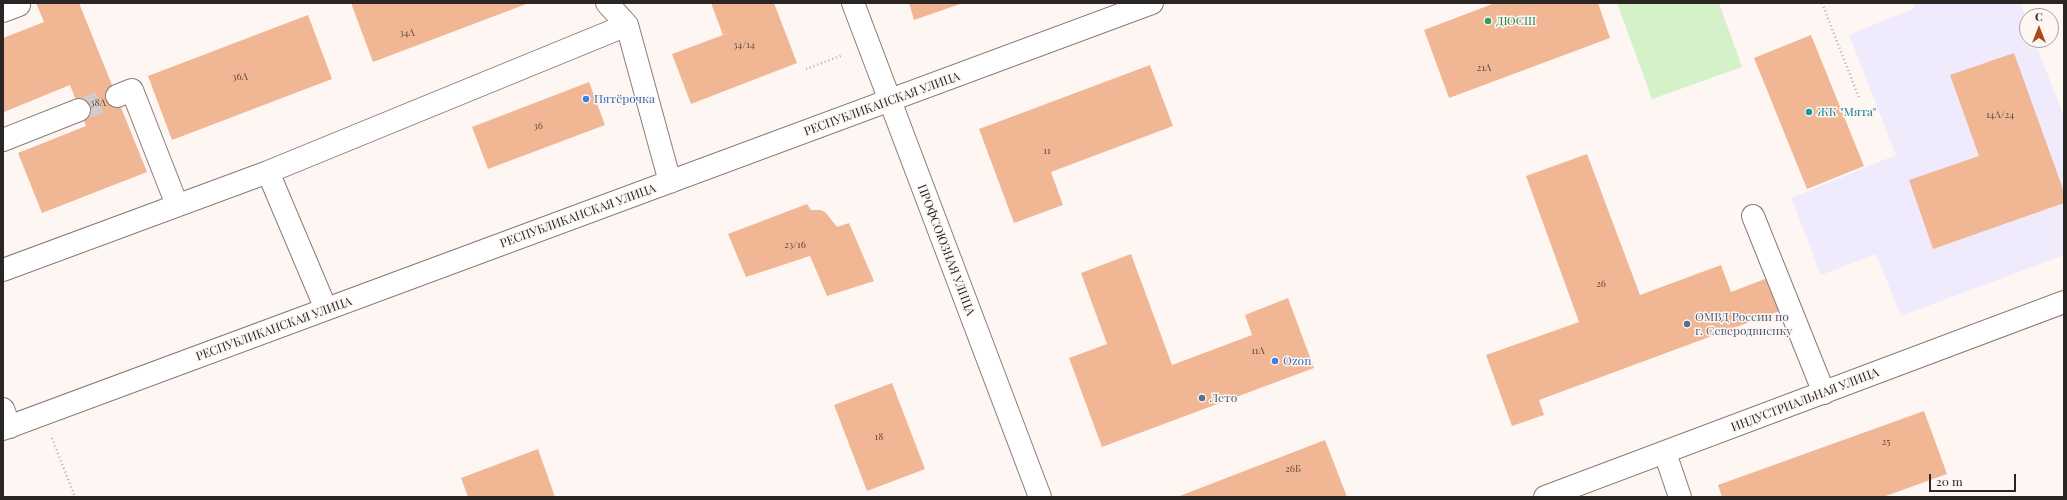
<!DOCTYPE html>
<meta charset="utf-8">
<style>
body{margin:0}
#map{position:relative;width:2067px;height:500px;overflow:hidden;background:#fdf6f3;font-family:"Playfair Display",serif}
canvas{display:block}
.frame{position:absolute;inset:0;border:4px solid #2b2523;pointer-events:none}
.north{position:absolute;left:2019px;top:8px;width:40px;height:40px;box-sizing:border-box;background:#fdf6f3;border:1px solid #a9a2a0;border-radius:50%;rotate:0deg;font-size:11px;font-weight:700;line-height:16px;text-align:center;color:#2b2523}
.north::after{content:'';display:block;margin:auto;width:14px;height:18px;background:#ad4818;clip-path:polygon(50% 0,100% 100%,50% 72%,0 100%)}
.scale{position:absolute;left:1929px;top:474px;width:87px;height:18px;box-sizing:border-box;border:2px solid #2b2523;border-top:0;padding-left:5px;font-size:12px;line-height:14px;white-space:nowrap;color:#2b2523;-webkit-text-stroke:3px #fdf6f3;paint-order:stroke}
</style>
<div id="map">
<canvas width="2067" height="500"></canvas>
<div class="frame"></div>
<div class="north">С</div>
<div class="scale">20 m</div>
</div>
<script>
const c = document.querySelector('canvas').getContext('2d');
c.lineJoin = 'round';
function fillPath(path, color) { c.fillStyle = color; c.fill(path, 'evenodd'); }
function stroke(path, color, width, dash) { c.strokeStyle = color; c.lineWidth = width; c.lineCap = dash ? 'butt' : 'round'; c.setLineDash(dash || []); c.stroke(path); }
function drawText(font, color, halo, rows, align = 'center') {
  c.font = font + ' "Playfair Display",serif'; c.lineWidth = 3; c.setLineDash([]); c.textBaseline = 'middle'; c.strokeStyle = halo; c.fillStyle = color; for (const [text, x, y, turn = 0] of rows) {
    c.save(); c.translate(x, y); c.rotate((+turn || 0) * Math.PI / 180); c.textAlign = isNaN(turn) ? turn : align; if (halo) c.strokeText(text, 0, 0); c.fillText(text, 0, 0); c.restore();
  }
}
const education = new Path2D(`
 M1913,3H2020L2027,21V40H2034L2064,116V255L1901,316L1876,254L1821,275L1791,198L1896,155L1849,35L1915,8Z`);
const green = new Path2D(`
 M1617,3H1719L1742,67L1652,99Z`);
const building = new Path2D(`
 M36,3H79L147,172L42,213L18,153L86,126L70,85L4,112L3,38L44,22Z
 M351,3H529L373,62Z
 M711,3H774L797,63L691,104L672,54L723,35Z
 M909,3H963L914,20Z
 M1495,3H1598L1610,38L1449,98L1424,30Z
 M308,15L332,79L172,140L148,76Z
 M1811,35L1864,166L1807,189L1754,58Z
 M2014,53L2064,192V203L1933,249L1909,180L1979,156L1950,75Z
 M1150,65L1173,126L1051,172L1063,205L1014,223L979,129Z
 M589,82L605,125L488,169L472,127Z
 M1587,154L1640,295L1721,265L1731,292L1773,276L1785,309L1539,400L1544,415L1512,426L1486,355L1579,322L1526,176Z
 M807,204L811,210H821L826,213L837,227L849,223L874,281L827,296L810,256L746,277L728,234Z
 M1131,254L1172,365L1252,335L1245,315L1288,298L1314,368L1102,447L1069,358L1107,344L1081,273Z
 M892,383L925,469L867,491L834,405Z
 M1924,411L1947,474L1883,497H1722L1718,485Z
 M1325,440L1347,497H1177Z
 M538,449L555,497H468L461,478Z`);
const minorTunnel = new Path2D(`
 M79,110L117,96`);
const path = new Path2D(`
 M1822,3L1859,98
 M806,69L843,55
 M52,438L75,497`);
const minor = new Path2D(`
 M607,3L627,25L670,182
 M853,3L1040,497
 M3,11L19,5
 M117,96L132,90L177,205
 M3,140L79,110
 M268,172L627,25
 M1753,216L1824,393
 M3,270L268,172L326,309
 M3,409L10,427
 M3,429L1152,3
 M1665,453L1680,497
 M1545,497L2064,302`);
const markers = [
 [1488,21,4,"#2e9e5b"],
 [586,99,4,"#3f7fe0"],
 [1809,112,4,"#0f9aa8"],
 [1687,324,4,"#5c6f8a"],
 [1275,361,4,"#3f7fe0"],
 [1202,398,4,"#5c6f8a"]
];
const numberNames = [
 ["34А",407,33],
 ["34/14",744,45],
 ["21А",1484,68],
 ["36А",240,77],
 ["38А",98,103],
 ["14А/24",2000,115],
 ["36",538,126],
 ["11",1047,151],
 ["23/16",795,245],
 ["26",1601,284],
 ["11А",1258,351],
 ["18",879,437],
 ["25",1886,442],
 ["26Б",1293,469]
];
const leisureNames = [
 ["ДЮСШ",1496,21]
];
const shopNames = [
 ["Пятёрочка",594,99],
 ["Ozon",1283,361]
];
const streetNames = [
 ["РЕСПУБЛИКАНСКАЯ УЛИЦА",882,104,-20],
 ["РЕСПУБЛИКАНСКАЯ УЛИЦА",578,216,-20],
 ["ПРОФСОЮЗНАЯ УЛИЦА",946,250,69],
 ["РЕСПУБЛИКАНСКАЯ УЛИЦА",274,329,-20],
 ["ИНДУСТРИАЛЬНАЯ УЛИЦА",1805,400,-21]
];
const cultureNames = [
 ["ЖК \"Мята\"",1817,112]
];
const serviceNames = [
 ["ОМВД России по",1695,317],
 ["г. Северодвиснку",1695,331],
 ["Лето",1210,398]
];
fillPath(education, '#efebfc');
fillPath(green, '#d5f1ca');
fillPath(building, '#f1b794');
stroke(minorTunnel, '#d3ccc9', 22, [22, 11]);
stroke(minor, '#8b7c77', 24);
stroke(path, '#b6afac', 2.5, [1, 3]);
stroke(minor, '#fff', 22);
for (const [x, y, r, color] of markers) { const dot = new Path2D(); dot.arc(x, y, r, 0, 2 * Math.PI); c.fillStyle = color; c.fill(dot); stroke(dot, '#fdf6f3', 1.5); }
drawText('10px', '#5c4a3f', null, numberNames);
drawText('12px', '#27864d', '#fdf6f3', leisureNames, 'left');
drawText('12px', '#366cbe', '#fdf6f3', shopNames, 'left');
drawText('12px', '#2b2523', '#fdf6f3', streetNames);
drawText('12px', '#0d838f', '#fdf6f3', cultureNames, 'left');
drawText('12px', '#4e5e75', '#fdf6f3', serviceNames, 'left');
</script>
